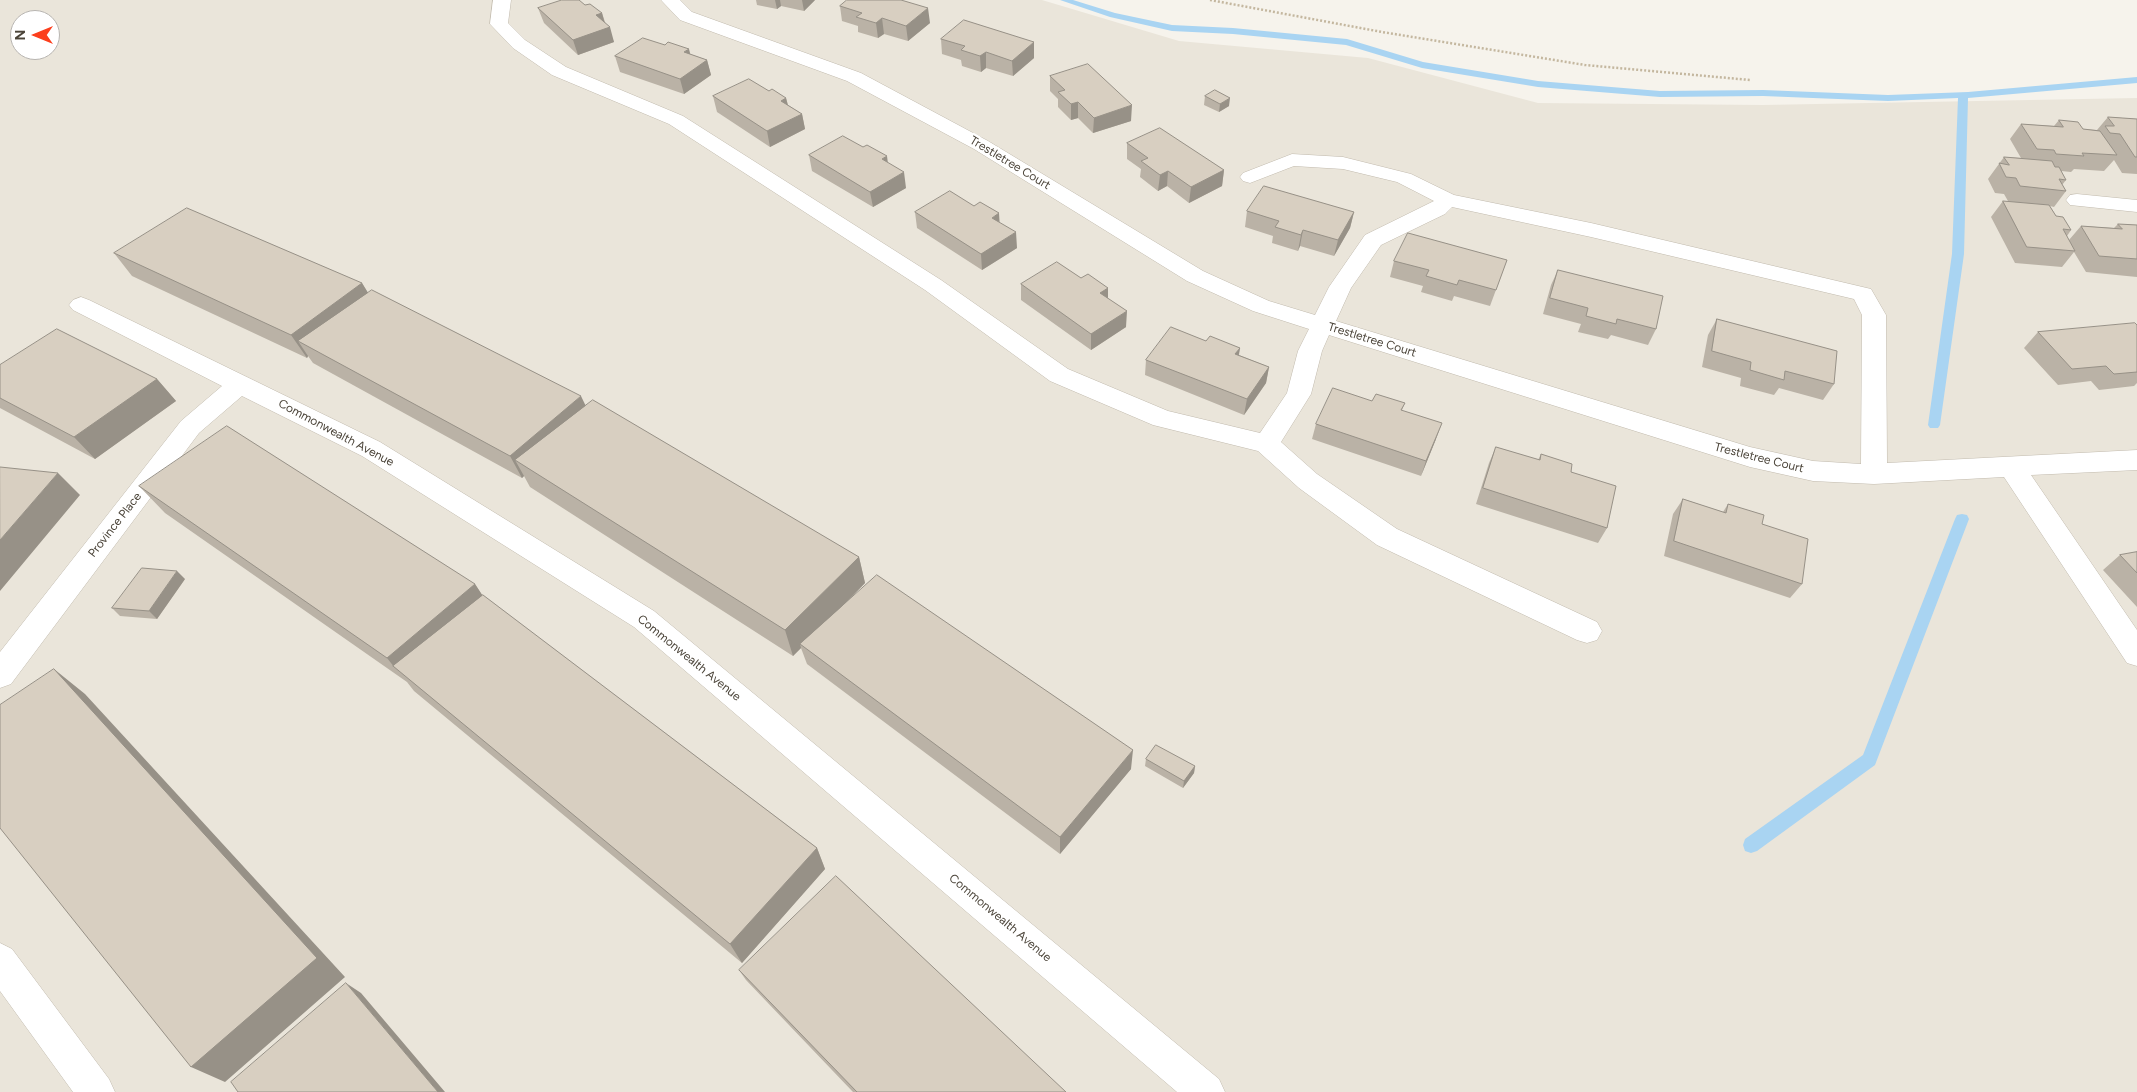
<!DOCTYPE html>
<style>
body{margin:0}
#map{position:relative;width:2137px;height:1092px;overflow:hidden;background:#f6f3ec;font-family:Figtree,sans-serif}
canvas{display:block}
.north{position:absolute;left:10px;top:10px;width:50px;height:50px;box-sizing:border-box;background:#fff;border:1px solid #b7b4b0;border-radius:50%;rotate:270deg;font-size:14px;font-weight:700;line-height:20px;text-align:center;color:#4b4439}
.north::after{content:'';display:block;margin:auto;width:18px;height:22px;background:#fc3f1d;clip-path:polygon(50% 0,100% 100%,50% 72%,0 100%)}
</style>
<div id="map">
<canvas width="2137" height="1092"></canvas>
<div class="north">N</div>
</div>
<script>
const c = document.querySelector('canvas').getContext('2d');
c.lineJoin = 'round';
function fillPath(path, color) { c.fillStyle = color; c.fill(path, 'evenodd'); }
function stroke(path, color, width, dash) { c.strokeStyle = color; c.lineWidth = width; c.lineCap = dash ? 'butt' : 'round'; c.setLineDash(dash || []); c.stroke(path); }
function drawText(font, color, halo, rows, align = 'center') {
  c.font = font + ' Figtree,sans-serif'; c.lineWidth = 5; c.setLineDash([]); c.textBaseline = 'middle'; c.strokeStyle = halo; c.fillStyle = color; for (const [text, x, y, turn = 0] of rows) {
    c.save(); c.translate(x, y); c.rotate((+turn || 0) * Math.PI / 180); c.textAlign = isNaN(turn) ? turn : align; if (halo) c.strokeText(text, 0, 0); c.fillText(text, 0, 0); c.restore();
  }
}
const residential = new Path2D(`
 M0,0H1042L1179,41L1368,58L1538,103L1763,105L2137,98V1092H0ZM20,20H50V50H20Z`);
const stream = new Path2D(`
 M1060,0H1073L1115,13L1172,25L1233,28L1347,39L1423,62L1538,81L1660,91L1763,90L1888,95L1968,92L2137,77V83L1968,98L1964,254L1940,425L1938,428H1930L1928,425L1952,254L1958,98L1888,101L1763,96L1660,97L1538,87L1422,68L1346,45L1233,34L1172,31L1110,17Z
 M1962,514L1967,515L1969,519L1875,765L1757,851L1751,853L1745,851L1743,845L1745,839L1863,755L1955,519L1957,515Z`);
const path = new Path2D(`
 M1210,0L1382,32L1585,65L1750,80`);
const minor = new Path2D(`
 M493,0H511L508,23L525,40L566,67L683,116L941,280L1068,369L1168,411L1260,433L1287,393L1298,351L1309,329L1253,311L1187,281L974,149L847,81L680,20L661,0H680L692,12L861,73L988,141L1203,271L1269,301L1315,315L1329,287L1365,235L1434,201L1397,182L1343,169L1294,166L1250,183L1243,181L1240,177L1243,173L1292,154L1343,157L1411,174L1454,195L1591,223L1871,289L1886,315L1887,463L2137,450V470L2031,475L2137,630V666L2127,663L2004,477L1874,484L1813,481L1750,467L1329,335L1322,351L1311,394L1281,442L1317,474L1397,529L1597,622L1602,631L1597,640L1587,643L1577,640L1377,545L1299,488L1258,451L1153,425L1050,381L925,290L669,124L552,75L513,48L490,24ZM1452,207L1591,237L1854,299L1862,315L1861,464L1813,461L1750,447L1336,321L1351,288L1381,245L1445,214Z
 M2077,194L2137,200V212L2070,205L2066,200L2070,195Z
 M81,297L89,300L380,442L654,611L1219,1079L1225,1092H1177L634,627L362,456L242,396L199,433L11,684L0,688V652L181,421L222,386L73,310L69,305L73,300Z
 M0,943L12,949L109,1079L115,1092H73L0,991Z`);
const wall = new Path2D(`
 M756,0H815L804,11L781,6L777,9L757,5Z
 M585,5L602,13L605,22L614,42L578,55L544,23L538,8Z
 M840,6L930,23L908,41L884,34L878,38L858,32V26L842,21Z
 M941,39L1034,58L1013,76L986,68L981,72L962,66L961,60L942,54Z
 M690,54L707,60L711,75L684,94L620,72L615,56Z
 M1050,76L1131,121L1093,133L1078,118L1071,120L1058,107V99L1050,91Z
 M713,96L786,98L788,105L802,114L805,129L770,147L717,112Z
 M1205,96L1229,106L1219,112L1204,105Z
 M2108,117L2137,119V174L2122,173L2114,160L2104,171L2074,169L2071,172L2061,171L2066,180L2062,185L2066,191L2054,207L2050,206L2056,216L2071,230L2067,236L2069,240L2081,226L2114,228L2118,224L2137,225V277L2086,272L2074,252L2062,267L2015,263L1991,217L2003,201H2008L2004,194L1995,193L1988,179L2004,157L2021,158L2010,139L2021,124L2054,126L2059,120L2083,129L2097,130Z
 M1127,143L1224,170L1222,186L1189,203L1167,186L1158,191L1140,177L1141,169L1127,159Z
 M809,155L906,188L873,207L812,171Z
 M1247,211L1354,212L1350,228L1334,256L1300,246L1298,251L1272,243L1273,236L1245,227Z
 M915,212L1017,248L982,270L917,228Z
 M114,253L362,283L368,293L586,406L859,557L865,583L841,608L1131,769L1060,854L807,664L801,648L793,656L530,487L524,476L522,478L313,363L308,356L307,358L132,276Z
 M1507,260L1490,306L1454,296L1452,301L1421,292L1423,286L1390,277L1394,261Z
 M1558,270L1656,329L1648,345L1611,335L1608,339L1578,332L1581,324L1543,314L1551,285Z
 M1081,278L1108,288V298L1126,327L1091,350L1021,300V284Z
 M1717,319L1834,384L1823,400L1779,388L1774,395L1740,386L1741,378L1702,367L1708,335Z
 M2137,325V383L2134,386L2099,390L2091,381L2058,385L2024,348L2038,332Z
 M1206,341L1240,348L1239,355L1269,367L1266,383L1244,415L1145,375L1146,360Z
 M0,365L157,379L176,401L95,459L0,408Z
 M1372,401L1405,403L1402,410L1436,439L1421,476L1312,439L1316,424Z
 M1496,447L1538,460L1541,454L1571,472L1607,528L1598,543L1476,504L1489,463Z
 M139,486L475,584L482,595L817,848L825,869L742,963L414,691L407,682L165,513Z
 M1683,499L1723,512L1728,504L1762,524L1802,584L1790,598L1664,556L1673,514Z
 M2137,552V607L2103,570L2120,555Z
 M185,579L157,619L120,616L112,608Z
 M1146,759L1195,766L1194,773L1183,788L1145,766Z
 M739,970L1066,1092H853L746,980Z`);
const shadedWall = new Path2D(`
 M775,0H780L781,6L777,9Z
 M802,0H815L804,11Z
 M928,8L930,23L908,41L906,26Z
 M602,13L606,28L610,27L614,42L578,55L573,40L596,15Z
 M882,18L884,34L878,38L876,23Z
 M1034,42V58L1013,76L1012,61Z
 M689,49L693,65L684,52Z
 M986,52V68L981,72L980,56Z
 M707,60L711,75L684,94L680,79Z
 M786,98L790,114L781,101Z
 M1230,98L1229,106L1219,112L1220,104Z
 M1078,102V118L1071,120V104Z
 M1132,105L1131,121L1093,133L1094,118Z
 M802,114L805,129L770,147L767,131Z
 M887,156L889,172L882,159Z
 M1224,170L1222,186L1189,203L1191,187Z
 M1168,171L1167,186L1158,191L1160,175Z
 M904,172L906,188L873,207L870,192Z
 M1354,212L1350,228L1334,256L1338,240Z
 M999,213L1000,229L992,218Z
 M1303,230L1300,246L1298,251L1301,235Z
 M1016,232L1017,248L982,270L981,254Z
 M362,283L376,306L298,341L308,356L307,358L291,335Z
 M1108,288V304L1100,293Z
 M1127,311L1126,327L1091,350V334Z
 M1240,348L1237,363L1235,354Z
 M1269,367L1266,383L1244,415L1247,399Z
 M157,379L176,401L95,459L74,437Z
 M581,396L592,419L515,460L524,476L522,478L510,456Z
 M1442,423L1436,439L1421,476L1426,461Z
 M58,473L80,495L0,591V540Z
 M859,557L865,583L803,646L800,644L801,648L793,656L785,630Z
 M177,571L185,579L157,619L149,611Z
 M475,584L492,610L395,668L387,658Z
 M54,669L85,694L345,977L225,1082L191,1067Z
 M1133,750L1131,769L1060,854V837Z
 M1195,766L1194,773L1183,788L1184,781Z
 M817,848L825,869L742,963L730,944Z
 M346,983L361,993L445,1092H438Z`);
const building = new Path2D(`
 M562,0H579L585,5L590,4L602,13L596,15L610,27L573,40L538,8Z
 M847,0H901L928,8L906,26L882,18L876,23L856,17L862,13L840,6Z
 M964,20L1034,42L1012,61L986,52L980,56L961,50L965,46L941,39Z
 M643,38L665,45L668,42L689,49L684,52L707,60L680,79L615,56Z
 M1088,64L1132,105L1094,118L1078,102L1071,104L1058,92L1065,90L1050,76Z
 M749,79L769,91L772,89L786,98L781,101L802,114L767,131L713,96Z
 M1215,90L1230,98L1220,104L1205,96Z
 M2108,117L2137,119V157H2135L2120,134L2110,133L2105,126H2114Z
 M2059,120L2078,122L2083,129L2100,131L2117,155L2082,153L2084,156L2056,154L2054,150L2037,149L2021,124L2063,127Z
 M1160,128L1224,170L1191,187L1168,171L1160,175L1141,161L1148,158L1127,143Z
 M843,136L863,147L867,145L887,156L882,159L904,172L870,192L809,155Z
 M2004,157L2052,161L2055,167H2059L2066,180L2059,179L2066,191L2020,186L2016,178L2006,177L1999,163L2009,165Z
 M1264,186L1354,212L1338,240L1303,230L1301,235L1275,227L1279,221L1247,211Z
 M950,191L974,206L980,202L999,213L992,218L1016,232L981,254L915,212Z
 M2003,201L2049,205L2056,216L2063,217L2071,230L2063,229L2075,251L2027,247Z
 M187,208L362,283L291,335L114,253Z
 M2118,224L2137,225V259L2099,256L2081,226L2122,229Z
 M1408,233L1507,260L1496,290L1459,280L1457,285L1426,276L1429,270L1394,261Z
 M1057,262L1081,278L1088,274L1108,288L1100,293L1127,311L1091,334L1021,284Z
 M1558,270L1663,296L1656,329L1617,319L1616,324L1586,316L1588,308L1550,298Z
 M372,290L581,396L510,456L298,341Z
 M1717,319L1837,351L1834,384L1785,371L1784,380L1750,370L1751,362L1712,351Z
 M2135,323L2137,325V372L2114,374L2106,366L2072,369L2038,332Z
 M1171,327L1206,341L1210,336L1240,348L1235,354L1269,367L1247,399L1146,360Z
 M57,329L157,379L74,437L0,398V365Z
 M1333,388L1372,401L1376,394L1405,403L1401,410L1442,423L1426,461L1316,424Z
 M593,400L859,557L785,630L515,460Z
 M227,426L475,584L387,658L139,486Z
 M1496,447L1540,460L1541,454L1572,464L1571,472L1616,486L1607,528L1483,488Z
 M0,467L58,473L0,540Z
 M1683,499L1726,513L1728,504L1764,515L1762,524L1808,539L1802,584L1674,541Z
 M2137,552V573L2120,555Z
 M142,568L177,571L149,611L112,608Z
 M877,575L1133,750L1060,837L800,644Z
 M483,595L817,848L730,944L393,666Z
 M54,669L317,958L191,1067L0,828V705Z
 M1156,745L1195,766L1184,781L1146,759Z
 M836,876L1066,1092H857L739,970Z
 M346,983L438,1092H238L231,1082Z`);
const streetNames = [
 ["Trestletree Court",1010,163,31],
 ["Trestletree Court",1372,340,17],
 ["Commonwealth Avenue",336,433,28],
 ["Trestletree Court",1759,458,14],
 ["Province Place",115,525,-52],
 ["Commonwealth Avenue",689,658,39],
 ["Commonwealth Avenue",1000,918,40]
];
fillPath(residential, '#eae5da');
fillPath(stream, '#a9d4f2');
stroke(minor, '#c2bbae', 1);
stroke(path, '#c4b79f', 2.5, [2, 2]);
fillPath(minor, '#fff');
fillPath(wall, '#bab2a6');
fillPath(shadedWall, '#979187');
fillPath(building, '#d8cfc1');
stroke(building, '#979187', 1);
drawText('12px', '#4b4439', '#fff', streetNames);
</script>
